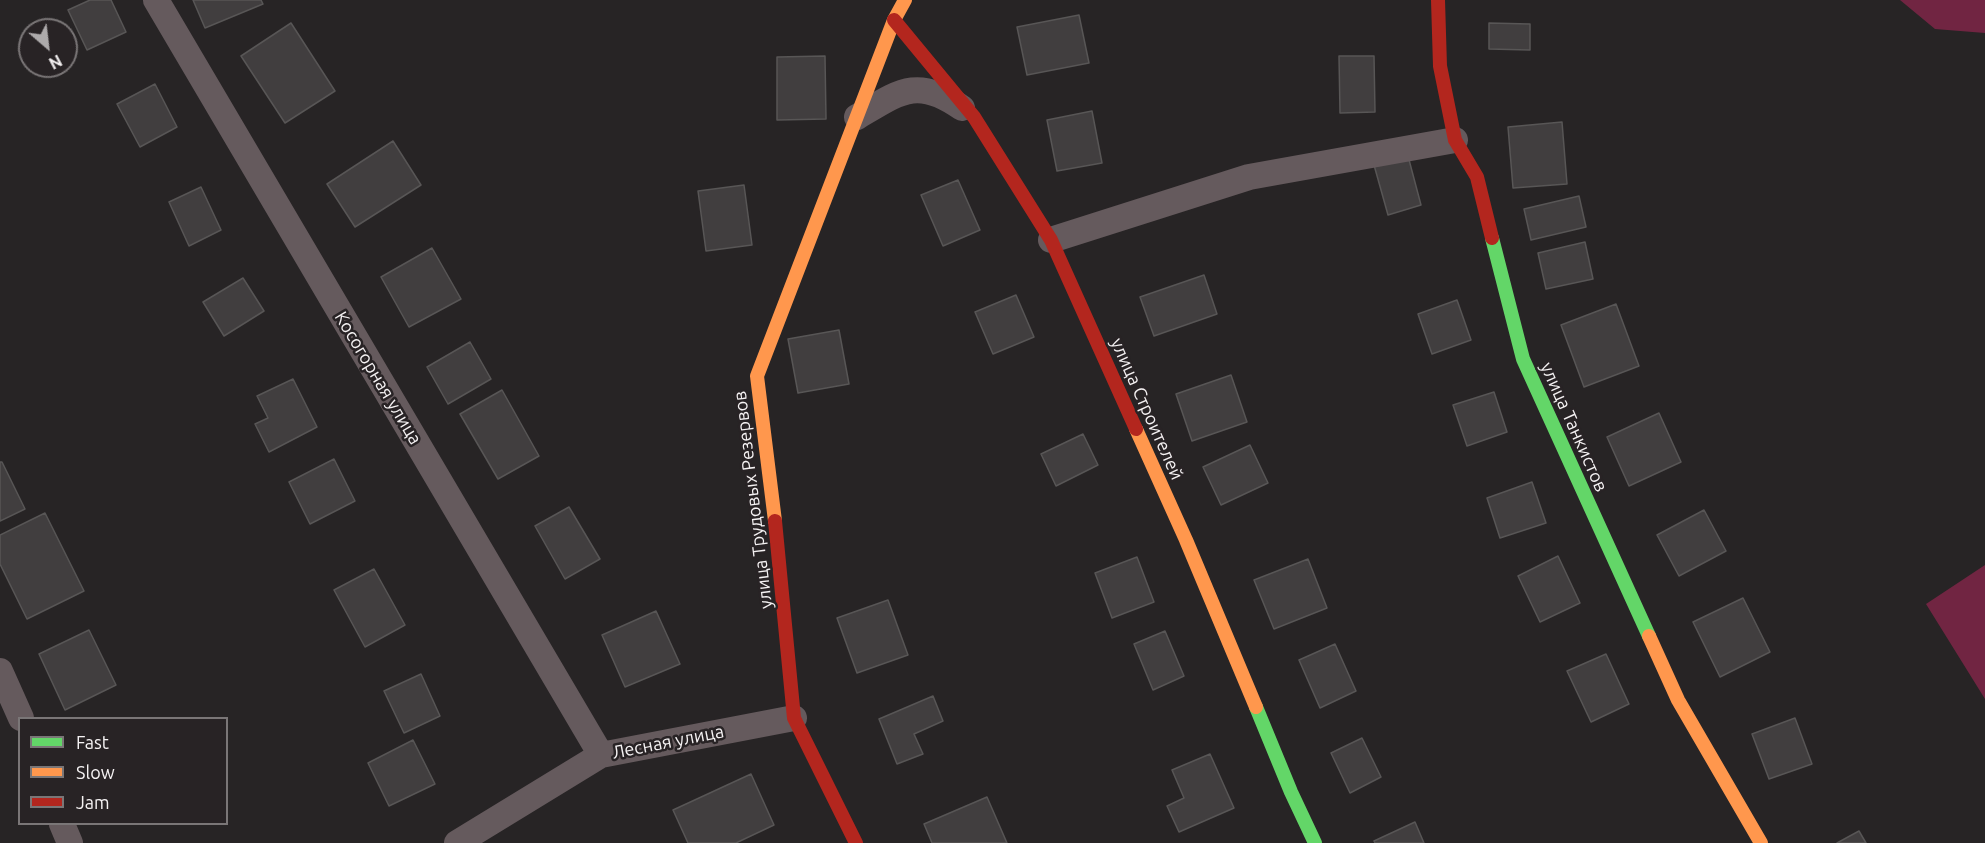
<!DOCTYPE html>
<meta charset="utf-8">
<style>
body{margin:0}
#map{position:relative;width:1985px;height:843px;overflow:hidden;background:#272425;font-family:Ubuntu,sans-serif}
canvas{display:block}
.legend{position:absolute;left:18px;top:717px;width:210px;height:108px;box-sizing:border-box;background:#282325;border:2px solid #7a7677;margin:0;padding:8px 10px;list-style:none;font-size:18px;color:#f5f2f3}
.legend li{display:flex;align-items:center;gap:12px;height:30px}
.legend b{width:30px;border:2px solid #7a7677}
.north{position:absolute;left:18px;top:18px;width:60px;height:60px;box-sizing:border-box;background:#282325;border:2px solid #7a7677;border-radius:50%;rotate:152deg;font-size:16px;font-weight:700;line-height:24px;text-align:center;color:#f5f2f3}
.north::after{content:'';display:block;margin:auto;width:21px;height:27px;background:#adaaab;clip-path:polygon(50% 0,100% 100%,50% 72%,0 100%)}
</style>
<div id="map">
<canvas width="1985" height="843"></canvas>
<ul class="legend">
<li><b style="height:8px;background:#63d668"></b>Fast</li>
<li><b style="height:8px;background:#ff974d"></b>Slow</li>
<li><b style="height:8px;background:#b3261e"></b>Jam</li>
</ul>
<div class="north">N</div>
</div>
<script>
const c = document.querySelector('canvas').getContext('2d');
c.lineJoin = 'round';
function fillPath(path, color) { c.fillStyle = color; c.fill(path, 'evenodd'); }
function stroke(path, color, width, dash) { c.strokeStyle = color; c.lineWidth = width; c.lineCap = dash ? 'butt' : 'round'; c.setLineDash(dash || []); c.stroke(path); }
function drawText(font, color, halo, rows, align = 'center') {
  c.font = font + ' Ubuntu,sans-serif'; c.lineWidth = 5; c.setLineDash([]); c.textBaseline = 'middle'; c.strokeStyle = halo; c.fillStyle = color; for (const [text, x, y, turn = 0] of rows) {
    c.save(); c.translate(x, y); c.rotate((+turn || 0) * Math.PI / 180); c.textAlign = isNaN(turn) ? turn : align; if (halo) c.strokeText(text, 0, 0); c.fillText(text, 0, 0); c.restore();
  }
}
const forest = new Path2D(`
 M1900,0H1985V33L1935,29Z
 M1985,565V699L1926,604Z`);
const building = new Path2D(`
 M90,0H111L126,32L87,50L68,10Z
 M193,0H261L263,4L205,28Z
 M1079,15L1089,63L1027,75L1017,27Z
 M291,23L335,91L285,123L241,56Z
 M1489,23L1530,24V50L1489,49Z
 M825,56L826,119L777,120V57Z
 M1339,56H1374L1375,112L1340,113Z
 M155,84L177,127L140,147L117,104Z
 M1092,111L1102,163L1057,171L1047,120Z
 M1562,122L1567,184L1513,188L1508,127Z
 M393,141L421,185L355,227L327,184Z
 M1408,156L1421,205L1388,215L1374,165Z
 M958,180L980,230L943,246L921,195Z
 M744,185L752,245L706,251L698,191Z
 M201,187L221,230L189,246L169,202Z
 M1579,196L1586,227L1531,240L1524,209Z
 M1585,242L1593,279L1546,289L1538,253Z
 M432,248L461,299L409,327L381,277Z
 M1204,275L1217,314L1154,336L1140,297Z
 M243,278L264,311L224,336L203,302Z
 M1016,295L1034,337L993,354L975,312Z
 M1457,300L1471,340L1432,354L1418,314Z
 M1616,304L1639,366L1584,387L1561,325Z
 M839,330L849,384L798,393L788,339Z
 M470,342L491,379L448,404L427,367Z
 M1231,375L1247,422L1192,441L1176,394Z
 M293,379L317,427L269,452L255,424L268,418L257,396Z
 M502,390L539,456L498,479L460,414Z
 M1494,392L1507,432L1467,446L1453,405Z
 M1659,413L1681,462L1629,486L1607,437Z
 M1083,434L1098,465L1056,486L1041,454Z
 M1250,445L1268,483L1221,505L1203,467Z
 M334,459L355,501L310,524L289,482Z
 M0,462H2L25,509L0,521Z
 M1532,482L1546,523L1500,538L1487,498Z
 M569,507L600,559L565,579L535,526Z
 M1704,510L1726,551L1679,576L1657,535Z
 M45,513L84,591L27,619L0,564V535Z
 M1558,556L1580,603L1540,622L1518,576Z
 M1137,557L1154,602L1112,618L1095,573Z
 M1308,559L1327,608L1274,629L1254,580Z
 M374,569L405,625L365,647L334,590Z
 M1743,598L1770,652L1720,677L1693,622Z
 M888,600L908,655L857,673L837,618Z
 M656,611L680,664L625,687L602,635Z
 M89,630L116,685L65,710L39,654Z
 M1165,631L1184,676L1153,690L1134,644Z
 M1335,644L1356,691L1320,708L1299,660Z
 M1606,654L1629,704L1591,722L1567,671Z
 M421,674L440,716L404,733L384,691Z
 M933,696L943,721L914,734L923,754L897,764L879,719Z
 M1795,718L1812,764L1769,779L1752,734Z
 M1362,738L1381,777L1350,793L1331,753Z
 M413,740L435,784L389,806L368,763Z
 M1210,754L1234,808L1179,832L1167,806L1184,798L1172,770Z
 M751,774L774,825L736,843H688L673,810Z
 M987,797L1007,843H932L924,824Z
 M1415,822L1424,843H1375L1374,841Z
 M1859,831L1866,843H1837Z`);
const street = new Path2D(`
 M156,0L601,755
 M857,117C899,92 917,76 962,108
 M1051,240L1249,177L1455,140
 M0,671L21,718
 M62,824L70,843
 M457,843L601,755L794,718`);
const fast = new Path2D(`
 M1492,238L1523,359L1649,636
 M1256,707L1291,792L1315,843`);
const slow = new Path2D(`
 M1136,429L1186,540L1256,707
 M775,521L757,376L894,20L905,0
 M1649,636L1678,700L1761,843`);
const jam = new Path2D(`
 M1438,0L1440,66L1455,140L1477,177L1492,238
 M894,20L974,117L1051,240L1136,429
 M775,521L794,718L856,843`);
const streetNames = [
 ["Косогорная улица",378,378,59],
 ["улица Строителей",1147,409,66],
 ["улица Танкистов",1574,427,66],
 ["улица Трудовых Резервов",753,500,-97],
 ["Лесная улица",668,742,-11]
];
fillPath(forest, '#712542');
fillPath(building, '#413e3f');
stroke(building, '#585656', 1.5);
stroke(street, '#655a5d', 26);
stroke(fast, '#63d668', 14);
stroke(slow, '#ff974d', 14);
stroke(jam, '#b3261e', 14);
drawText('18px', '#f5f2f3', '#282325', streetNames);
</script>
